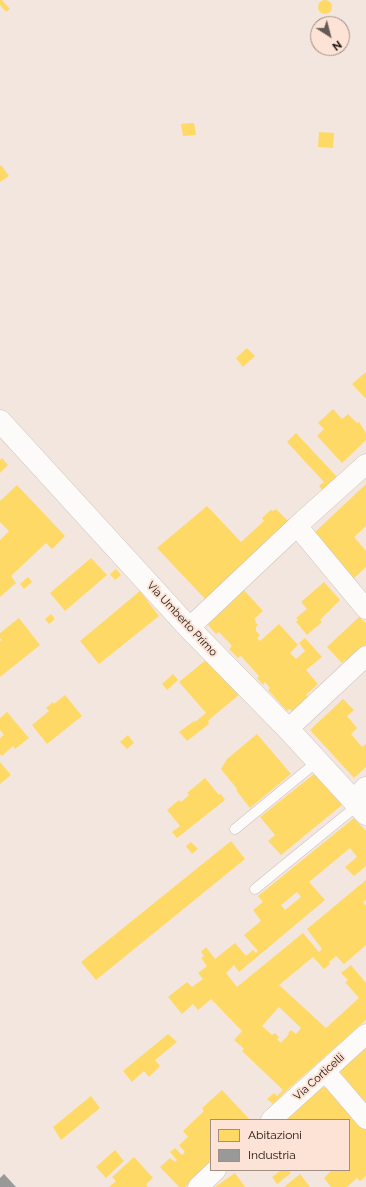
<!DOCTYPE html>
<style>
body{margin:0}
#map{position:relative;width:366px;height:1187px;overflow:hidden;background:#f3e6de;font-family:Raleway,sans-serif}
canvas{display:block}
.legend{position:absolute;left:210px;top:1119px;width:140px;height:52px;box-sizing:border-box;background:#fce3d5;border:1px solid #a18f84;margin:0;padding:5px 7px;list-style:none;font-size:12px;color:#18100b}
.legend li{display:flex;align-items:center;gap:8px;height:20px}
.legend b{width:20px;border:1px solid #a18f84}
.north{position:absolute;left:310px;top:16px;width:40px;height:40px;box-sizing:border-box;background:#fce3d5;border:1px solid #a18f84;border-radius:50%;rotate:144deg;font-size:11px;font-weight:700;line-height:16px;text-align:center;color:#18100b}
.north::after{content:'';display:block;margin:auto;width:14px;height:18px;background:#655b55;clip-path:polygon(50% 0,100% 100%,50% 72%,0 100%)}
</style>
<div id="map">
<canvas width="366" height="1187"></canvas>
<ul class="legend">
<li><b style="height:11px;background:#ffd966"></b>Abitazioni</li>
<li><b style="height:11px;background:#999"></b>Industria</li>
</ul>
<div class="north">N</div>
</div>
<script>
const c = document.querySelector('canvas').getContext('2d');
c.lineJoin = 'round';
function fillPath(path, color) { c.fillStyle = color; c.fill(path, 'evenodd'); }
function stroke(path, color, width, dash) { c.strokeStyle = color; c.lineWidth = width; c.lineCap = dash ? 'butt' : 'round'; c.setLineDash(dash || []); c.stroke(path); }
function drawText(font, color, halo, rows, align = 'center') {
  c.font = font + ' Raleway,sans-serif'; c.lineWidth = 4; c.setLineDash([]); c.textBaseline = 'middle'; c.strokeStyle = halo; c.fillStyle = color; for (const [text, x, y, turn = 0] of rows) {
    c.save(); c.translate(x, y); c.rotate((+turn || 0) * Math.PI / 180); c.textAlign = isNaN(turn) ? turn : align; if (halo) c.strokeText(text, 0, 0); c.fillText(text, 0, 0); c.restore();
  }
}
const homes = new Path2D(`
 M0,0H2L10,9L6,12L0,5Z
 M318 7a7 7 0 1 1 14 0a7 7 0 1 1-14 0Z
 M194,123L196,135L183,136L181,124Z
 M319,132L334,133L333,148L318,147Z
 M1,165L9,176L0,182V166Z
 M247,348L255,356L243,367L236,358Z
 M366,372V397L365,398L352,384Z
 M333,409L342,419L348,414L357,423L359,422L366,433V440L342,463L317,436L324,429L318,423Z
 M296,433L338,478L324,492L319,486L324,482L287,442Z
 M2,458L8,465L0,473V460Z
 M366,484V526L354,537L366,551V567L352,580L313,534Z
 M17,485L65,536L52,549L46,543L11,576L16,583L0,597V540L9,531L0,522V501Z
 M207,506L241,542L264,521L262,518L271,510L273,511L276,509L289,522L206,600L157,548Z
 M91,558L107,575L65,611L50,593Z
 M116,569L121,575L115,580L110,574Z
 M28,577L32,582L24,589L20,584Z
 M324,582L340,600L320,620L322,622L307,635L296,622L298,620L296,618L307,609L301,602Z
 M243,589L263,611L254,619L256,621L255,622L258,625L256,627V631L260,635L257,638L260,641L279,624L298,645L290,653L296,659L305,651L299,643L305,638L322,657L306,670L318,684L306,695L309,699L293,713L290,709L287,711L268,690L270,688L265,682L263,685L257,678L259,676L241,656L238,658L229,649L232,646L219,632L216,634L208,625L210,623L208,621Z
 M140,591L159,616L99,664L80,641Z
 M51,614L55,619L49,624L45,619Z
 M359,617L366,623V645L347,663L345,660L342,663L327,647Z
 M19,618L40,645L0,677V641L2,640L0,638V633Z
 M207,659L240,694L211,718L208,721L209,724L187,741L179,732L194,721L195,722L206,713L179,682Z
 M173,674L178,680L167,690L162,684Z
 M65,695L82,716L47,744L32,725L49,711L46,708L53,702L54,704Z
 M343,699L354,710L347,716L357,728L351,734L362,747L366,744V767L354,778L310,730Z
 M7,712L29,738L15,749L13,746L2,756L0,754V738L4,735L0,730V718Z
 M257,734L291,774L250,808L236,790L237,789L221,769L227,759Z
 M128,735L134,743L127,749L120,742Z
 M0,762L11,775L0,784Z
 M314,774L342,805L281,855L268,841L275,835L260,817Z
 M205,778L219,795L221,794L225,800L177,838L172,832L180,826L167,810L179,800L181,802L189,795L187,793Z
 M354,818L366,831V866L354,876L345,867L357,857L350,848L309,882L325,900L239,972L234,965L226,973L237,987L303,933L319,952L322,949L307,929L366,880V900L363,902L366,906V945L344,964L336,956L329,962L330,964L324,969L313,957L279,985L326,1028L359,998L345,982L348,980L341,973L351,965L366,983V1020L285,1092L273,1104L267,1099L274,1093L277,1096L283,1090L242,1051L244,1049L234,1040L242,1031L211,999L198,1010L193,1004L182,1014L168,997L187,982L192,987L203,979L198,973L207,966L201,958L204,956L201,952L206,947L215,959L235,943L246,956L253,950L256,953L258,951L244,935L261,921L253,910L263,902L258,896ZM297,892L301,897L285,910L281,905ZM279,1007L301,1028L296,1034L291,1030L288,1033L289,1034L281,1043L277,1039L279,1037L275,1033L272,1035L262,1026Z
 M231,841L245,859L96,980L81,962Z
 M191,842L198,849L192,854L186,846Z
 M168,1034L177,1042L155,1060L160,1066L149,1077L144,1071L132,1082L123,1071Z
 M366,1046V1103L339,1071Z
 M320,1087L332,1088L366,1128V1176L360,1181L357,1178L347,1187H331L324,1178L332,1170H349V1120H284Z
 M222,1090L250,1120H211V1159L209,1161L211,1163L185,1187H179L160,1167L170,1158L175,1162L177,1160L170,1152L175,1148L182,1155L185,1152L179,1145L188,1137L183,1131L204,1111L202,1108Z
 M91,1096L100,1108L61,1140L53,1127Z
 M115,1150L124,1161L106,1178L96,1167Z
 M134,1157L153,1178L146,1184L148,1187H109L116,1181L112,1177Z
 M281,1170H288L291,1173L277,1184L272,1177Z
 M235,1173L245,1187H215Z
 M300,1174L310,1187H284Z`);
const industry = new Path2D(`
 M4,1174L16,1187H0V1178Z`);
const service = new Path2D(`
 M235,829L318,761
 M255,889L358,805`);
const minor = new Path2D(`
 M297,526L366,609
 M189,628L297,526L366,464
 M288,729L366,656
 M325,1071L366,1119
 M271,1120L366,1034
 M198,1187L216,1170`);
const tertiary = new Path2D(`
 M354,801L366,814`);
const secondary = new Path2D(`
 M0,421L189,628L288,729L354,801L366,788`);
const streetNames = [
 ["Via Umberto Primo",182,619,47],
 ["Via Corticelli",319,1077,-42]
];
fillPath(homes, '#ffd966');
fillPath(industry, '#999');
stroke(service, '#ccc2bc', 11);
stroke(minor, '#ccc2bc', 21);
stroke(tertiary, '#ccc2bc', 23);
stroke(secondary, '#ccc2bc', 23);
stroke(service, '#fdfbfa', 10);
stroke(minor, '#fdfbfa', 20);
stroke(tertiary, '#fdfbfa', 22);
stroke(secondary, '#fdfbfa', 22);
drawText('11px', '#18100b', '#fce3d5', streetNames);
</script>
